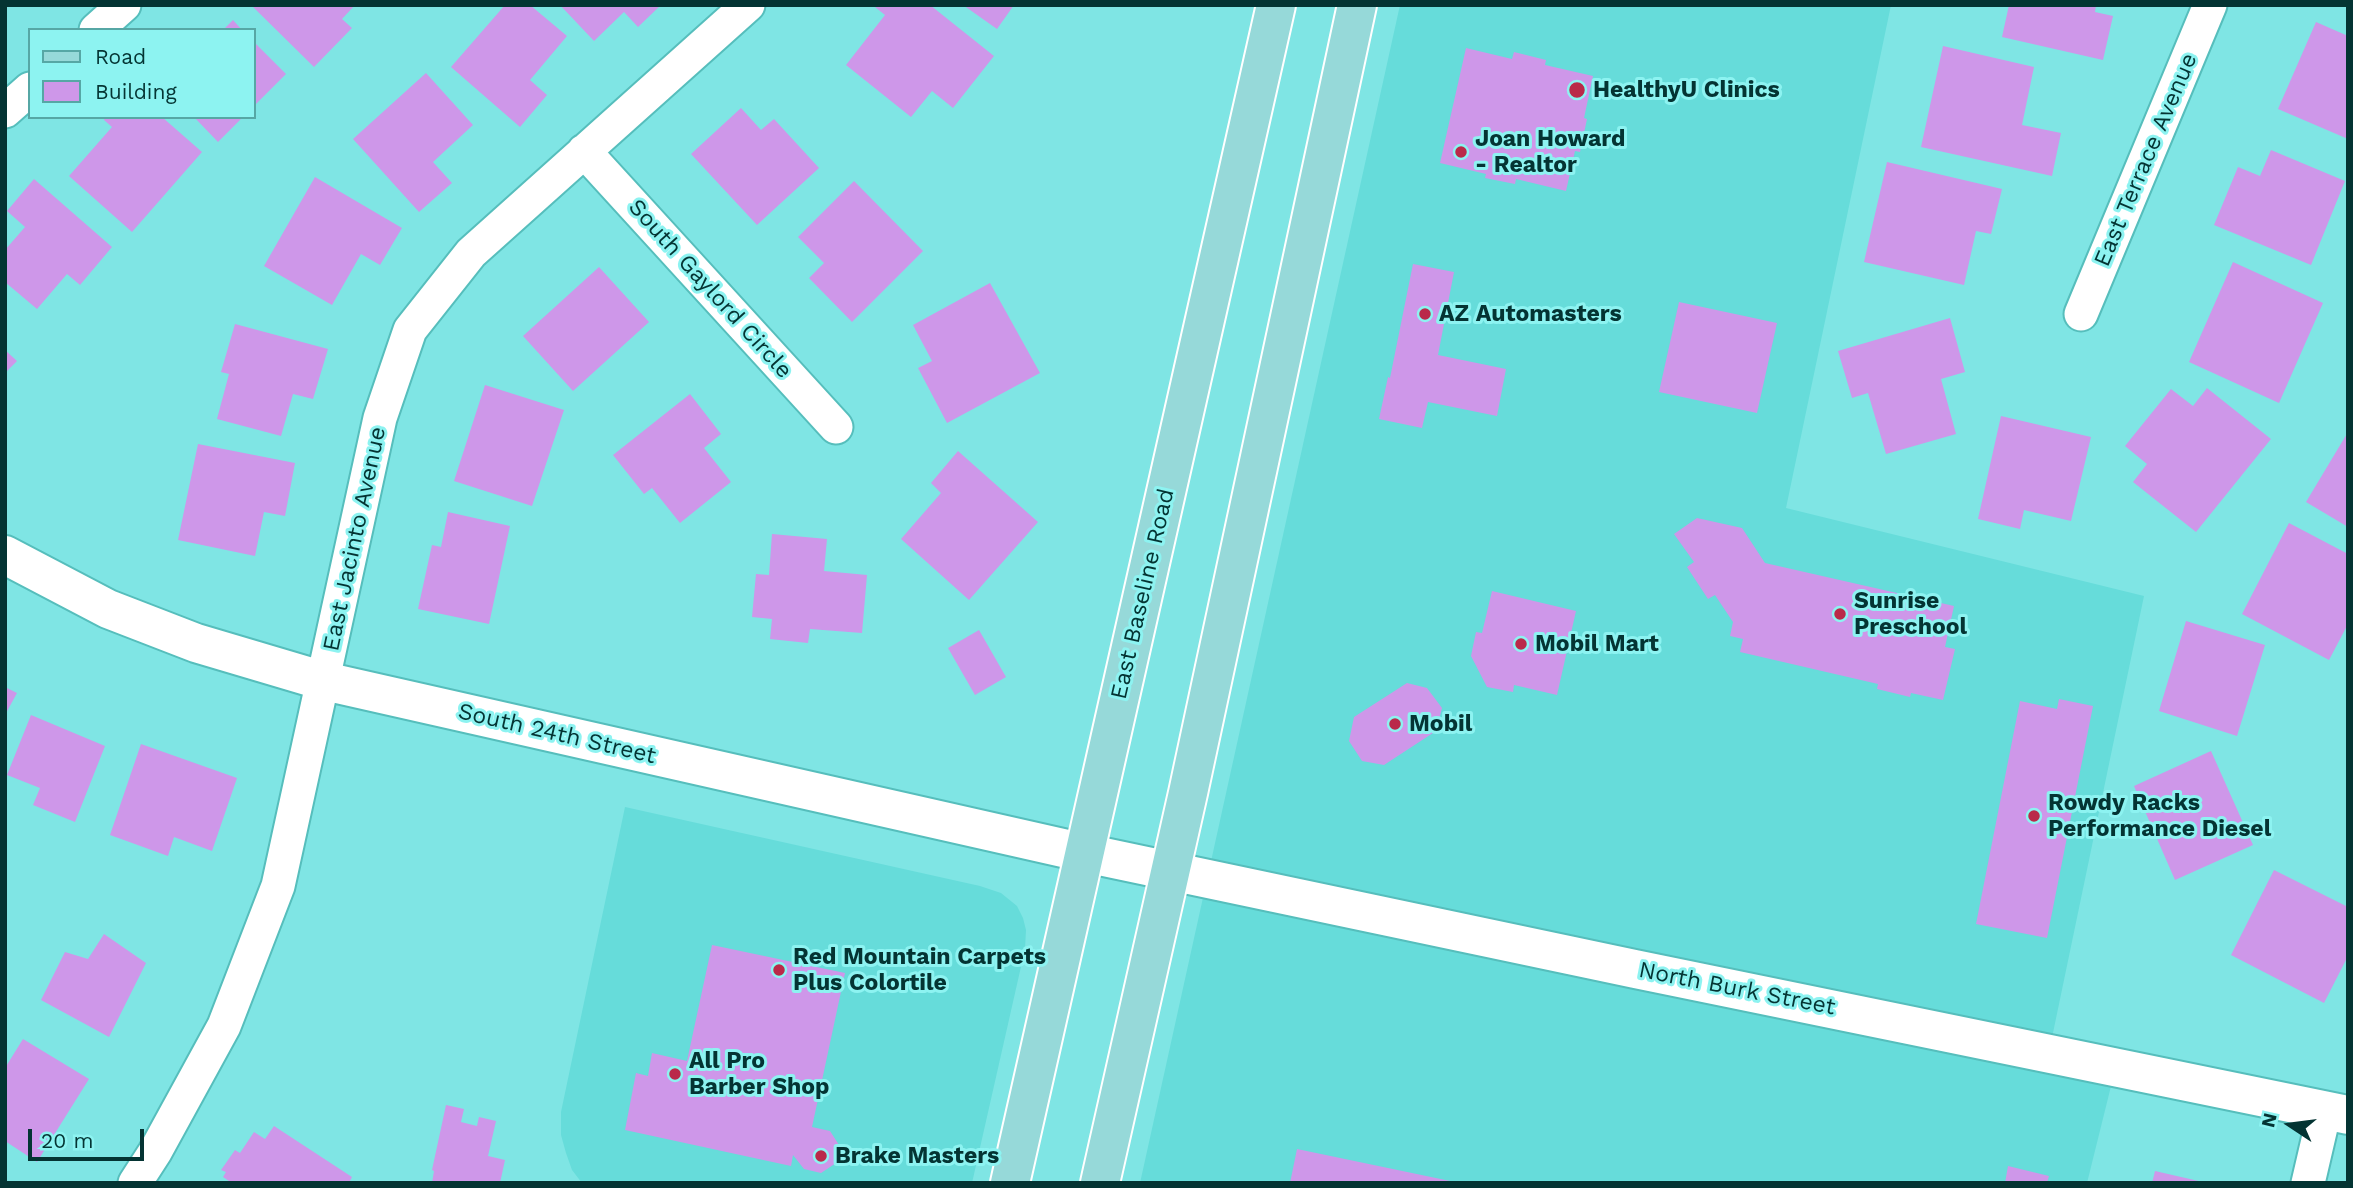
<!DOCTYPE html>
<style>
body{margin:0}
#map{position:relative;width:2353px;height:1188px;overflow:hidden;background:#7fe5e4;font-family:"Work Sans",sans-serif}
canvas{display:block}
.frame{position:absolute;inset:0;border:7px solid #043433;pointer-events:none}
.legend{position:absolute;left:28px;top:28px;width:228px;height:91px;box-sizing:border-box;background:#8df3f1;border:2px solid #56a7a5;margin:0;padding:9px 12px;list-style:none;font-size:21px;color:#043433}
.legend li{display:flex;align-items:center;gap:14px;height:35px}
.legend b{width:35px;border:2px solid #56a7a5}
.north{position:absolute;left:2255px;top:1090px;width:70px;height:70px;-webkit-text-stroke:5px #8df3f1;paint-order:stroke;rotate:283deg;font-size:19px;font-weight:700;line-height:28px;text-align:center;color:#043433}
.north::after{content:'';display:block;margin:auto;width:24px;height:32px;background:#043433;clip-path:polygon(50% 0,100% 100%,50% 72%,0 100%)}
.scale{position:absolute;left:28px;top:1129px;width:116px;height:32px;box-sizing:border-box;border:4px solid #043433;border-top:0;padding-left:9px;font-size:21px;line-height:24px;white-space:nowrap;color:#043433;-webkit-text-stroke:5px #8df3f1;paint-order:stroke}
</style>
<div id="map">
<canvas width="2353" height="1188"></canvas>
<div class="frame"></div>
<ul class="legend">
<li><b style="height:9px;background:#96d9d9"></b>Road</li>
<li><b style="height:19px;background:#ce97e9"></b>Building</li>
</ul>
<div class="north">N</div>
<div class="scale">20 m</div>
</div>
<script>
const c = document.querySelector('canvas').getContext('2d');
c.lineJoin = 'round';
function fillPath(path, color) { c.fillStyle = color; c.fill(path, 'evenodd'); }
function stroke(path, color, width, dash) { c.strokeStyle = color; c.lineWidth = width; c.lineCap = dash ? 'butt' : 'round'; c.setLineDash(dash || []); c.stroke(path); }
function drawText(font, color, halo, rows, align = 'center') {
  c.font = font + ' "Work Sans",sans-serif'; c.lineWidth = 6; c.setLineDash([]); c.textBaseline = 'middle'; c.strokeStyle = halo; c.fillStyle = color; for (const [text, x, y, turn = 0] of rows) {
    c.save(); c.translate(x, y); c.rotate((+turn || 0) * Math.PI / 180); c.textAlign = isNaN(turn) ? turn : align; if (halo) c.strokeText(text, 0, 0); c.fillText(text, 0, 0); c.restore();
  }
}
const built = new Path2D(`
 M1400,5H1891L1786,508L2144,596L2049,1052L2116,1066L2087,1183H1140Z
 M625,807L980,886L1001,893L1017,906L1023,918L1026,930L1025,949L972,1183H582L572,1170L566,1153L561,1135V1112Z`);
const building = new Path2D(`
 M251,5H355L342,19L352,28L314,67Z
 M505,5H530L567,36L530,80L547,95L520,127L451,67Z
 M560,5H661L638,27L624,12L594,41Z
 M876,5H930L994,56L953,108L932,91L911,117L846,65L885,15L875,7Z
 M963,5H1014L997,29Z
 M2009,5H2096L2095,12L2113,16L2103,60L2002,37Z
 M233,20L242,30H223Z
 M2316,22L2348,36V139L2278,109Z
 M254,42L286,74L254,106Z
 M1943,46L2034,67L2022,125L2061,133L2052,176L1921,147Z
 M1466,48L1512,59L1514,52L1546,60L1545,65L1593,76L1584,118L1587,119L1580,152L1575,151L1566,191L1516,179L1515,184L1485,178L1486,174L1440,163Z
 M426,73L473,125L433,162L452,183L419,212L353,139Z
 M741,108L761,130L774,119L819,168L757,225L691,154Z
 M106,117H162L202,152L132,232L69,176L112,127L104,120Z
 M194,117H243L218,142Z
 M2271,150L2345,181L2311,265L2214,225L2238,167L2260,176Z
 M1887,162L2002,189L1991,234L1976,231L1964,285L1864,262Z
 M315,177L402,228L380,265L361,254L332,305L264,266Z
 M34,179L112,247L80,285L67,274L37,309L5,282V250L25,227L7,211Z
 M854,181L923,251L852,322L809,278L824,263L798,237Z
 M2233,262L2323,303L2279,403L2189,362Z
 M1413,264L1454,272L1438,355L1506,369L1497,416L1428,402L1422,428L1379,419L1388,377L1390,378Z
 M599,267L649,322L573,391L523,336Z
 M990,283L1040,373L947,423L918,368L932,361L913,325Z
 M1679,302L1777,323L1757,413L1659,392Z
 M1950,318L1965,372L1941,379L1956,434L1886,454L1868,393L1852,398L1838,351Z
 M235,324L328,349L313,399L293,394L281,436L217,419L229,374L221,372Z
 M5,350L17,361L5,373Z
 M485,385L564,410L532,506L454,481Z
 M2207,388L2271,439L2196,532L2133,482L2147,464L2125,446L2171,389L2193,406Z
 M690,394L721,434L704,448L731,482L680,523L652,488L644,494L613,455Z
 M2001,416L2091,437L2071,521L2024,510L2020,529L1978,519Z
 M2348,432V527L2306,502Z
 M198,444L295,463L285,516L264,512L255,556L178,540Z
 M958,451L1038,522L969,600L901,539L941,493L931,483Z
 M448,512L510,526L489,624L418,609L432,545L441,547Z
 M1697,518L1742,528L1765,563L1954,606L1945,647L1955,649L1943,700L1911,693L1910,697L1877,689L1878,684L1740,652L1743,639L1730,636L1733,622L1715,595L1708,599L1687,567L1694,562L1674,534Z
 M2289,523L2348,554V624L2329,660L2242,614Z
 M772,534L827,539L824,571L867,575L862,633L810,629L808,643L770,639L772,619L752,617L756,574L769,575Z
 M1492,591L1576,611L1557,695L1514,685L1513,692L1487,687L1471,656L1476,632L1482,633Z
 M2186,621L2265,645L2237,736L2159,711Z
 M979,630L1006,677L975,695L948,648Z
 M1407,683L1427,688L1442,708L1436,731L1384,765L1362,761L1349,741L1354,717Z
 M5,687L17,693L5,715Z
 M2059,699L2093,706L2047,938L1976,924L2020,701L2057,709Z
 M31,715L105,746L75,822L33,805L40,788L7,775Z
 M141,744L237,778L212,851L174,837L168,856L110,835Z
 M2211,751L2253,845L2175,880L2134,786Z
 M2274,870L2348,907V956L2324,1003L2231,955Z
 M104,934L146,963L109,1037L41,1000L65,952L88,959Z
 M712,945L845,973L812,1127L830,1131L839,1145L836,1163L821,1173L804,1169L793,1155L791,1166L625,1130L636,1073L648,1076L652,1053L687,1061Z
 M23,1039L89,1079L37,1162L5,1141V1068Z
 M446,1105L464,1109L461,1122L477,1126L479,1117L496,1121L488,1156L505,1160L500,1183H432L434,1171L432,1170Z
 M274,1126L352,1177L349,1183H232L223,1177L226,1172L221,1170L235,1150L240,1153L254,1132L265,1139Z
 M1297,1149L1455,1182V1183H1290Z
 M2008,1166L2049,1176L2047,1183H2005Z
 M2155,1171L2203,1182L2202,1183H2152Z`);
const minor = new Path2D(`
 M96,30L124,5
 M5,111L30,89
 M584,151L836,427
 M2081,314L2210,5
 M135,1183L155,1152L224,1026L278,886L380,418L410,330L471,253L748,5
 M2308,1183L2325,1110`);
const tertiary = new Path2D(`
 M5,555L108,609L196,643L324,681L1085,853L1635,969L2348,1115`);
const primary = new Path2D(`
 M1010,1183L1276,5
 M1100,1183L1188,793L1357,5`);
const markers = [
 [1577,90,9,"#ba2949"],
 [1461,152,7,"#ba2949"],
 [1425,314,7,"#ba2949"],
 [1840,614,7,"#ba2949"],
 [1521,644,7,"#ba2949"],
 [1395,724,7,"#ba2949"],
 [2034,816,7,"#ba2949"],
 [779,970,7,"#ba2949"],
 [675,1074,7,"#ba2949"],
 [821,1156,7,"#ba2949"]
];
const poiNames = [
 ["HealthyU Clinics",1593,90],
 ["Joan Howard",1475,139],
 ["- Realtor",1475,165],
 ["AZ Automasters",1439,314],
 ["Sunrise",1854,601],
 ["Preschool",1854,627],
 ["Mobil Mart",1535,644],
 ["Mobil",1409,724],
 ["Rowdy Racks",2048,803],
 ["Performance Diesel",2048,829],
 ["Red Mountain Carpets",793,957],
 ["Plus Colortile",793,983],
 ["All Pro",689,1061],
 ["Barber Shop",689,1087],
 ["Brake Masters",835,1156]
];
const streetNames = [
 ["East Terrace Avenue",2146,160,-67],
 ["South Gaylord Circle",710,289,48],
 ["East Jacinto Avenue",355,539,-78],
 ["East Baseline Road",1143,594,-77],
 ["South 24th Street",557,734,13],
 ["North Burk Street",1737,989,11]
];
fillPath(built, '#66dcda');
fillPath(building, '#ce97e9');
stroke(minor, '#56bebc', 37);
stroke(tertiary, '#56bebc', 42);
stroke(primary, '#fff', 42);
stroke(minor, '#fff', 33);
stroke(tertiary, '#fff', 38);
stroke(primary, '#96d9d9', 38);
for (const [x, y, r, color] of markers) { const dot = new Path2D(); dot.arc(x, y, r, 0, 2 * Math.PI); c.fillStyle = color; c.fill(dot); stroke(dot, '#8df3f1', 2.5); }
drawText('bold 23px', '#043433', '#8df3f1', poiNames, 'left');
drawText('23px', '#043433', '#8df3f1', streetNames);
</script>
